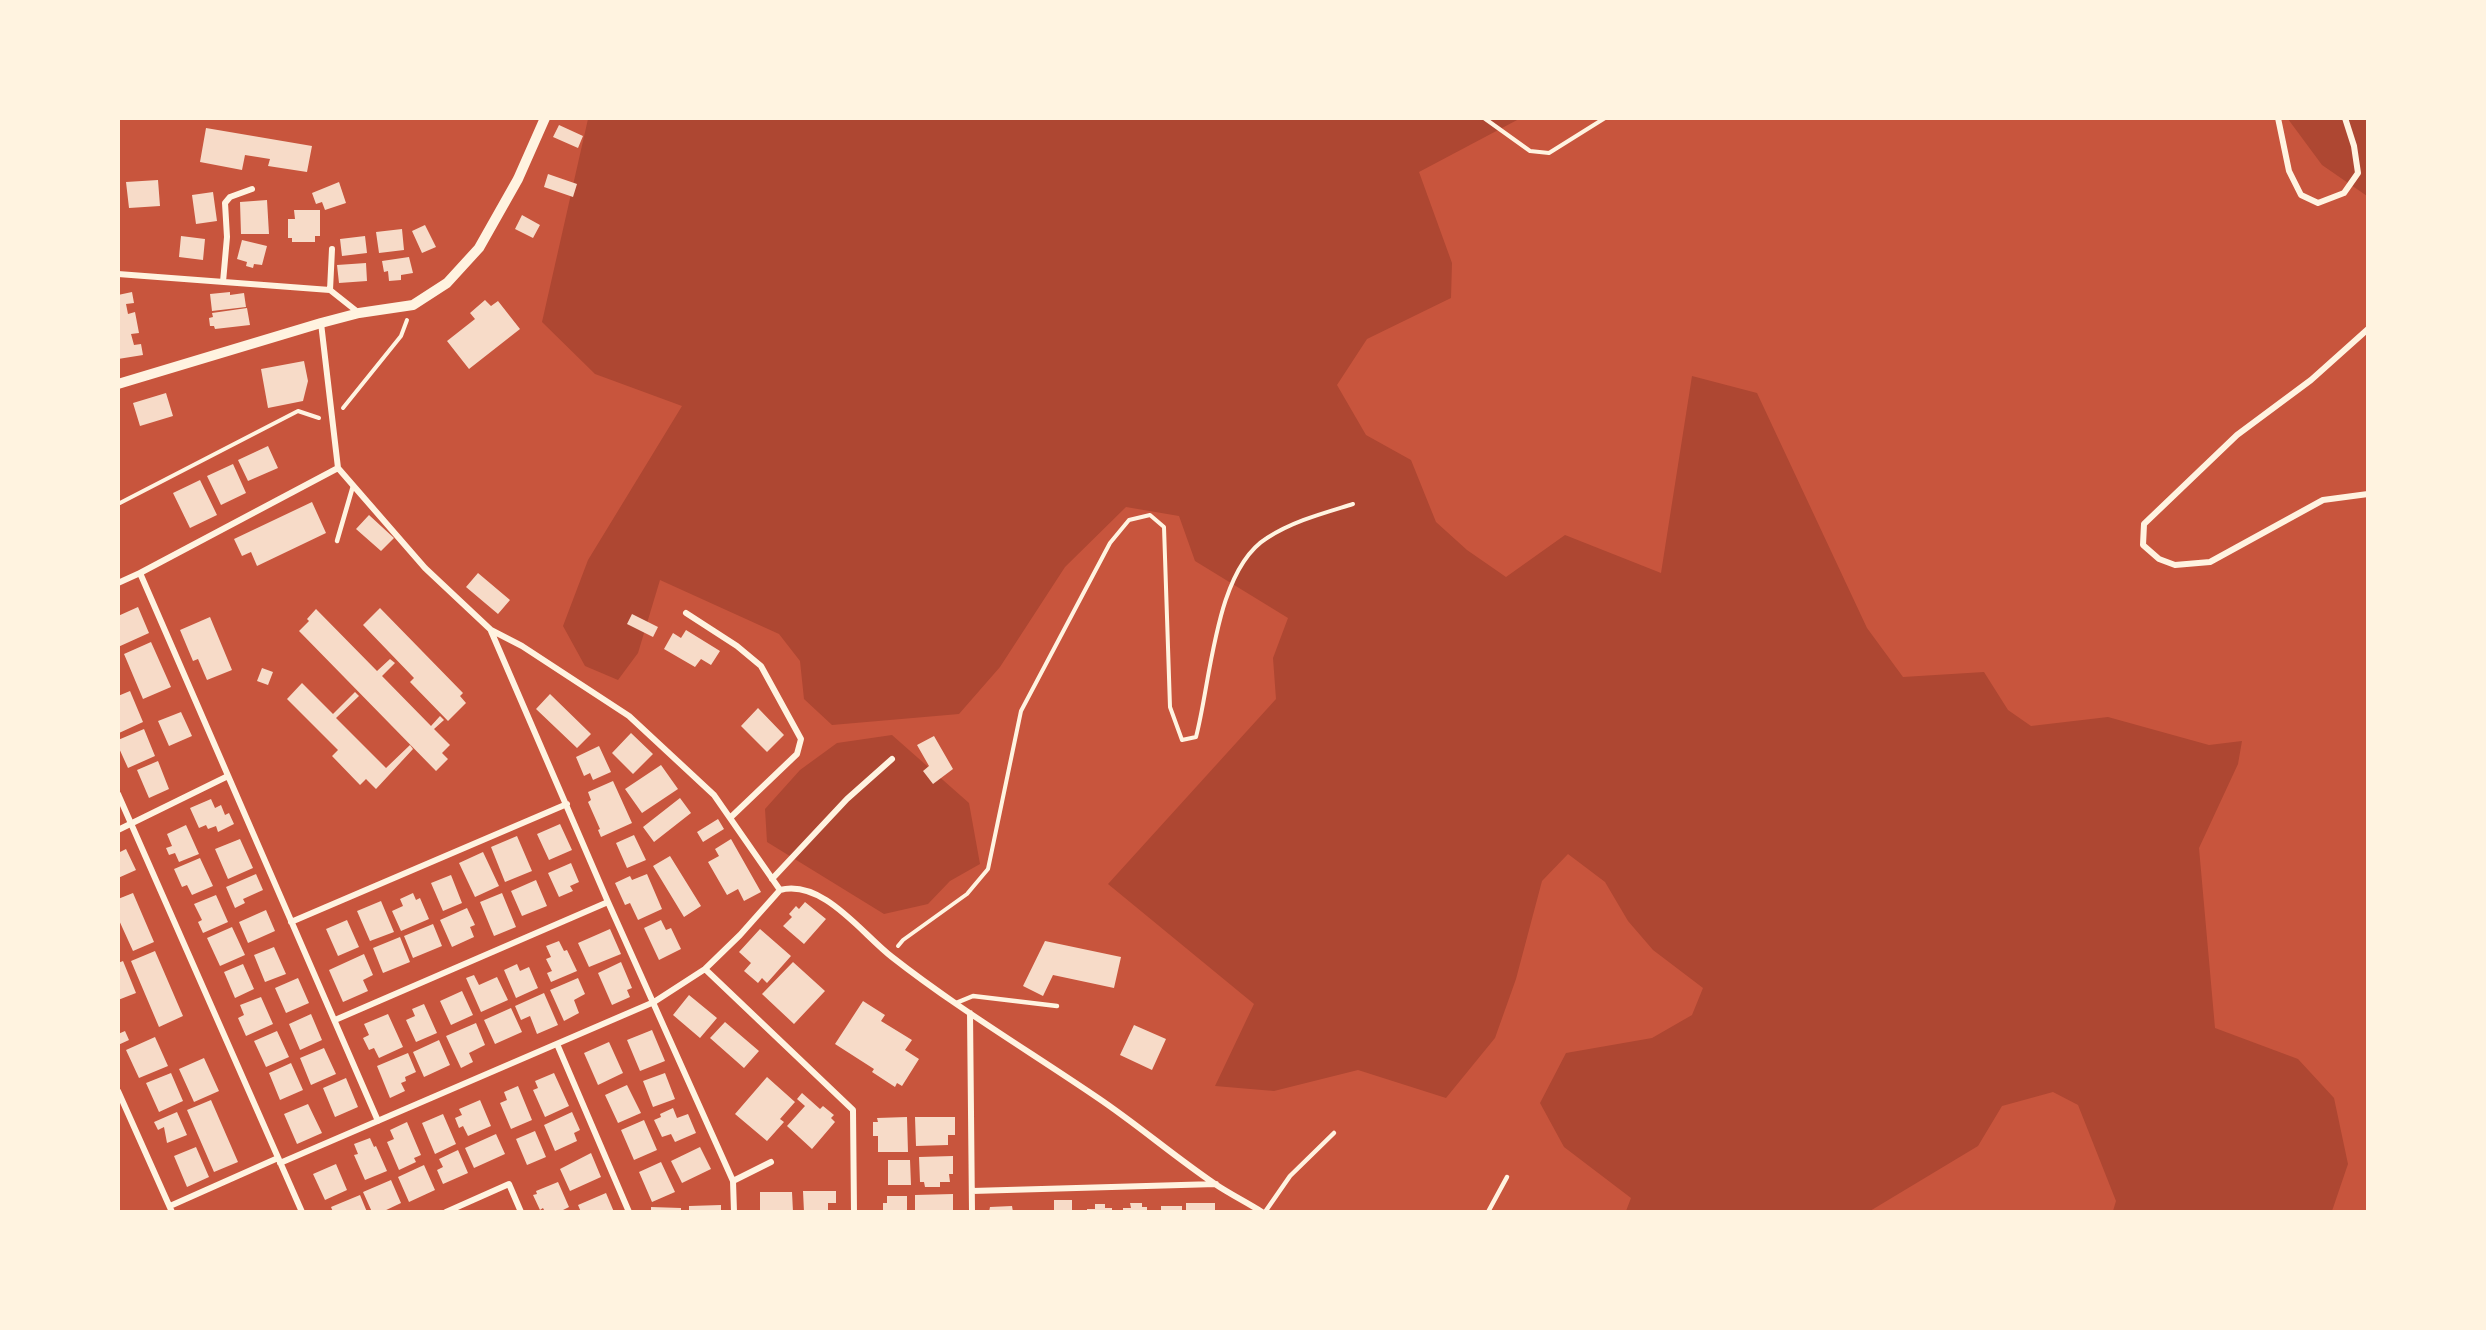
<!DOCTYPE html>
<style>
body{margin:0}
#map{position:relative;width:2486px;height:1330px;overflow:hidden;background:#c8553d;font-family:"IBM Plex Serif",serif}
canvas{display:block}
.frame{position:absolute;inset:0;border:120px solid #fff3e0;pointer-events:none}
</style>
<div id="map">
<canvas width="2486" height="1330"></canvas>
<div class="frame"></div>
</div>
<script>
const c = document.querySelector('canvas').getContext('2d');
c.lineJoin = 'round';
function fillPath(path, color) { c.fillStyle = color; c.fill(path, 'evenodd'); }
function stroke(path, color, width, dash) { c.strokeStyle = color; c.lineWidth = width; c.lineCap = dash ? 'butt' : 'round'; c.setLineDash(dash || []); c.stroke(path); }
const green = new Path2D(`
 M588,119H1519L1419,172L1452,263L1451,298L1367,339L1337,385L1366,435L1411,460L1436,522L1467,550L1506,577L1565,535L1661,573L1692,376L1757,393L1867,628L1903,677L1984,672L2008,710L2031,726L2108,717L2209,745L2242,741L2238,764L2199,848L2215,1028L2298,1059L2334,1098L2348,1164L2332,1211H2113L2116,1201L2078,1105L2053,1092L2002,1106L1978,1146L1870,1211H1626L1631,1198L1564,1147L1540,1103L1566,1053L1652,1038L1692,1015L1703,988L1653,950L1628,921L1605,882L1568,854L1542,881L1516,979L1495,1038L1446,1098L1358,1070L1274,1091L1215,1086L1254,1004L1108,884L1276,699L1273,658L1288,618L1195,561L1179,516L1126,507L1065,567L1000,667L959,714L832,725L804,699L800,661L779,634L660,580L638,653L618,680L585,666L563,626L588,560L682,406L595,374L542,322Z
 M2288,119H2367V196L2322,165Z
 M892,735L969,803L980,864L950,881L928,904L884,914L767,842L765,809L800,770L837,743Z`);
const building = new Path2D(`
 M559,125L583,136L578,148L553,137Z
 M206,128L312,146L307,172L268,166L270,159L245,155L242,170L200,162Z
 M548,174L577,184L573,197L544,187Z
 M158,180L160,206L129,208L126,182Z
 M339,182L346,203L325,210L322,202L316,204L312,193Z
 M213,192L217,221L196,224L192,195Z
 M267,200L269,234H241L240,202Z
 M294,210H320V236H315V242H292V238H288V219H295Z
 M522,215L540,225L533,238L515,229Z
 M425,225L436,247L422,253L412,231Z
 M402,229L404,250L379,253L376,232Z
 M181,236L205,239L203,260L179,257Z
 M365,236L367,253L342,256L340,239Z
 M242,240L267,246L262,265L254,264L253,268L246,266L247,262L237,259Z
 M409,257L413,273L401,275V280L389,281L388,271L384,272L382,261Z
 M366,263L367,281L339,283L337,265Z
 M132,292L134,303L126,304L128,314L135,312L139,333L131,334L134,345L141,344L143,355L118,359V295Z
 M230,292V295L244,293L246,307L212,311L210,294Z
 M485,300L491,306L498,301L520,329L469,369L447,341L475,319L470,313Z
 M247,308L250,325L215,329L214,326H210L209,318L213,317L212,313Z
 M304,361L308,381L303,401L268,408L261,369Z
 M166,393L173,416L140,426L133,403Z
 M268,446L278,468L248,481L238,460Z
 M233,464L246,493L221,505L207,476Z
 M200,480L217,515L190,528L173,493Z
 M312,502L326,533L257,566L251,552L242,556L234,539Z
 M369,515L394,538L381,551L356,529Z
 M478,573L510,600L498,614L466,587Z
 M138,607L149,633L118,647V616Z
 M380,608L463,693L460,696L466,703L448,721L410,682L414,678L363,625Z
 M316,609L377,671L390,659L395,663L382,676L431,726L440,716L444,720L434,729L450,745L442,753L448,759L436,771L299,631L309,621L307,619Z
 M632,614L658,627L653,637L627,624Z
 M210,617L232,670L207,680L198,659L193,661L180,630Z
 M686,630L720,651L711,665L701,659L695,667L664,649L673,633L681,638Z
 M151,642L171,687L143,699L124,654Z
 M262,668L273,672L268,685L257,681Z
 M302,683L333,714L355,692L359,696L336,718L386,768L410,745L413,749L376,789L366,779L360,785L332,756L338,750L287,699Z
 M130,691L143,722L119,733L118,696Z
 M550,694L591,734L577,748L536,709Z
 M758,708L784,735L767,752L741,726Z
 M181,712L192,736L169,746L158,721Z
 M144,729L155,756L128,768L118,746V740Z
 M631,733L653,754L633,774L612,753Z
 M934,736L953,769L933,784L923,771L929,766L917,745Z
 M599,746L611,772L593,780L590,773L584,776L576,757Z
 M158,761L169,789L149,798L137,770Z
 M661,765L678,789L642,813L625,789Z
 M613,781L632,823L601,837L598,830L600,829L588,802L591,800L588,792Z
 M680,798L691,813L654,842L643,827Z
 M211,799L215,808L221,805L225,815L229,813L234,824L218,832L216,826L208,829L206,825L199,828L190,808Z
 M718,819L724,829L703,842L697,832Z
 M560,824L572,850L549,860L537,834Z
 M186,825L199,854L179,862L175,853L169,855L166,848L172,846L167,834Z
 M634,835L646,860L627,868L616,843Z
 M517,836L532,871L505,882L491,847Z
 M240,839L253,868L228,879L215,849Z
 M731,839L761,892L744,901L738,889L727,895L708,862L719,856L715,849Z
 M126,849L136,870L118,878V853Z
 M483,852L499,886L475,897L459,863Z
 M670,856L701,906L684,917L653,866Z
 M200,858L213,886L192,895L187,885L182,887L174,869Z
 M571,863L579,882L570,886L573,891L559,897L548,873Z
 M256,874L263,890L243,899L245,903L235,908L226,887Z
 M647,874L662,909L638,920L630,903L625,905L615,883L630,876L632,880Z
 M451,875L462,903L443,911L431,883Z
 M536,880L547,906L522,916L511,891Z
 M133,893L154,942L133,951L118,918V899Z
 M413,893L416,900L420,898L429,919L401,931L392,911L403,906L400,899Z
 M502,893L516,927L494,936L480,902Z
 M216,895L228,922L203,933L198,922L202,920L194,904Z
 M381,901L394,932L370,941L357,911Z
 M805,902L826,919L804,944L783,926L792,917L789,914L796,906L799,909Z
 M467,908L475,925L470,927L474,937L452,947L440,920Z
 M266,910L275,931L248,943L239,922Z
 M347,920L359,947L338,956L326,929Z
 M661,920L666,930L671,928L681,949L659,960L644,928Z
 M433,924L442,946L413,958L404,936Z
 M232,927L245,955L220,966L207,938Z
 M610,929L621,954L589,967L578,943Z
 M760,929L791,956L767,983L762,978L758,983L744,971L751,963L739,952Z
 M400,937L410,962L383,973L373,948Z
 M559,941L564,951L567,950L577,971L551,982L547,973L552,971L546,959L551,957L546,946Z
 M1045,941L1121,957L1114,988L1053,975L1043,996L1023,986Z
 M274,947L286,974L265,982L254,955Z
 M155,951L183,1016L159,1027L131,961Z
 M364,954L373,975L363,980L368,991L343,1002L329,970Z
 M123,961L136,993L118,1000V963Z
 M621,962L632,988L627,990L630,997L612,1005L598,973Z
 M793,962L825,991L794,1024L762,994Z
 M243,964L254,989L235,998L224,972Z
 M517,964L520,971L529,967L538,988L516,998L504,970Z
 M474,975L479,985L497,977L508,1000L481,1012L466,978Z
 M298,978L309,1003L286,1013L275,988Z
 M578,978L585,994L574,1000L579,1013L564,1021L550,990Z
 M462,991L473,1015L451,1025L440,1001Z
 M544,993L558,1025L537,1034L530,1016L521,1020L515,1006Z
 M689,995L717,1018L700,1038L673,1015Z
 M261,997L273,1024L246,1036L238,1018L244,1015L240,1005Z
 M863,1001L885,1015L881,1021L912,1040L905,1050L919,1059L902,1086L897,1083L895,1087L872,1072L874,1069L835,1044Z
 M424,1004L437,1033L416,1042L406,1020L415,1016L412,1009Z
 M511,1008L522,1032L495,1044L484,1020Z
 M311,1014L322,1040L300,1050L289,1024Z
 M388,1014L403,1047L379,1058L374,1048L369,1050L363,1038L369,1035L364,1024Z
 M725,1022L759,1051L744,1068L710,1038Z
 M476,1023L485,1045L469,1053L473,1062L461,1068L446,1036Z
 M1134,1025L1166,1039L1152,1070L1120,1055Z
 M652,1030L665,1061L640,1071L627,1040Z
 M125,1031L129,1040L118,1045V1034Z
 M277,1031L289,1057L266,1067L254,1041Z
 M155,1037L168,1066L139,1078L126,1050Z
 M439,1040L450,1065L424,1077L413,1052Z
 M609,1042L623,1073L598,1085L584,1053Z
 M324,1048L336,1074L311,1085L300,1058Z
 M408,1053L416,1072L405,1077L406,1081L401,1083L405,1091L390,1098L377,1066Z
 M204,1058L219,1091L194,1102L179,1069Z
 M291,1063L303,1090L280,1100L269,1073Z
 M171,1073L183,1101L159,1112L146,1083Z
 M554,1073L569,1106L545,1117L533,1090L538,1088L535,1081Z
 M665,1073L675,1099L653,1107L643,1081Z
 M767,1077L795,1102L780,1119L784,1122L767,1141L735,1114Z
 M346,1078L358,1107L335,1117L323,1088Z
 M627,1085L641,1113L618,1123L605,1095Z
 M518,1086L532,1120L511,1129L500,1103L507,1100L504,1092Z
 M802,1093L820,1109L823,1106L834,1115L831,1118L835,1122L812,1149L787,1126L805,1106L797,1099Z
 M211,1100L238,1162L214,1172L187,1110Z
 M480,1100L491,1126L468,1136L463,1126L459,1128L455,1118L462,1115L459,1109Z
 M308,1104L322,1133L297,1144L284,1114Z
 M673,1108L677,1118L688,1114L696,1133L675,1142L671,1134L662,1137L654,1120L661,1117L660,1114Z
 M177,1112L187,1135L167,1143L164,1127L158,1130L154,1122Z
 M572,1112L580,1130L574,1133L577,1141L555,1151L544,1125Z
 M443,1114L456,1144L435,1154L422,1123Z
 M907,1117L908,1152H878V1136H873V1122H878L877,1118Z
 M915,1117H955V1135H948V1145L916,1146Z
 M644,1120L657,1150L634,1160L621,1130Z
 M407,1122L421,1155L414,1158L416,1162L399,1170L387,1142L394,1139L390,1130Z
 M535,1131L546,1157L527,1165L516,1139Z
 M496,1134L505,1154L474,1168L465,1148Z
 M370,1138L374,1147L376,1146L387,1171L365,1180L354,1155L358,1154L354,1144Z
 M196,1147L209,1177L187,1187L174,1156Z
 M700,1147L711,1169L682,1183L671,1161Z
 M458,1150L468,1173L443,1184L437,1170L443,1167L439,1159Z
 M591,1153L601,1177L570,1191L560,1169Z
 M953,1156V1174H949L950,1182H940V1187H925L924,1182H920L919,1157Z
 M888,1160H910L911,1185H888Z
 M661,1162L675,1192L652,1202L639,1172Z
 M336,1164L347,1190L325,1200L313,1174Z
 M424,1165L435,1190L409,1202L398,1177Z
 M391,1180L401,1203L382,1212H372L363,1192Z
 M558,1182L569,1207L559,1212H545L543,1208L540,1210L533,1195L537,1194L536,1191Z
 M803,1191H836V1203H828V1212H804Z
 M760,1192H792L793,1212H760Z
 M606,1193L614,1212H581L578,1205Z
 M953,1194V1212H915V1195Z
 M360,1195L367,1212H333L331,1207Z
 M887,1196H907V1212H883V1203H887Z
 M1054,1200H1072V1212H1054Z
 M1130,1203H1142V1207H1147V1212H1123V1208H1131Z
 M1186,1203H1215V1212H1186Z
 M1095,1204H1105V1208H1112V1212H1087V1209H1095Z
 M721,1205V1212H689V1206Z
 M1012,1206L1013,1212H989L990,1207Z
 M1161,1206H1182V1212H1161Z
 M651,1207L681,1208V1212H651Z`);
const path = new Path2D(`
 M1484,118L1530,151L1549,153L1605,118
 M343,408L401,336L407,320
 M118,504L298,411L319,418
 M898,946L903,940L967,894L988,869L1021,711L1110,543L1129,520L1150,515L1164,527L1170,707L1182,740L1196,737C1211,681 1215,570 1267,538C1293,521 1324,513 1353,504`);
const service = new Path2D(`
 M337,541L353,486
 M956,1003L973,996L1057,1006
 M1265,1212L1290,1176L1334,1133
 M1488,1212L1507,1177`);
const minor = new Path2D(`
 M2278,118L2289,171L2301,195L2318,203L2344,193L2358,173L2354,146L2345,118
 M118,274L330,290L359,313
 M223,282L227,237L225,203L230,197L252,189
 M330,290L332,249
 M321,323L338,468L425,568L491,630L522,646L629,716L714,795L780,890C823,879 862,934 892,957C957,1008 1029,1051 1098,1098C1138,1125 1175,1157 1215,1184C1230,1194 1246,1202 1262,1212
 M2368,329L2311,380L2237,435L2144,524L2143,545L2159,559L2175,565L2210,562L2323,500L2368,494
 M140,573L338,468
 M118,583L140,573L378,1121
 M686,613L737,646L761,666L801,739L797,754L730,818
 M491,631L608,902L733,1181L734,1212
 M118,794L302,1212
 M118,830L228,776
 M772,879L847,799L892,759
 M291,922L567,804
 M705,969L853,1110L854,1212
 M970,1013L972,1212
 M335,1020L608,902
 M557,1044L629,1212
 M118,1091L172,1212
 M280,1163L654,1002L705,969L740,935L780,890
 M733,1181L771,1162
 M972,1191L1216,1184
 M170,1206L278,1158
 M446,1212L509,1184L521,1212`);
const tertiary = new Path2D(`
 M118,384L321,323L359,313L413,305L447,283L479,248L518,179L545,118`);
fillPath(green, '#ae4732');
fillPath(building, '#f7dbc8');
stroke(path, '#fff3e0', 4);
stroke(service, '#fff3e0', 4.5);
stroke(minor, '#fff3e0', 6);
stroke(tertiary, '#fff3e0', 10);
</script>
